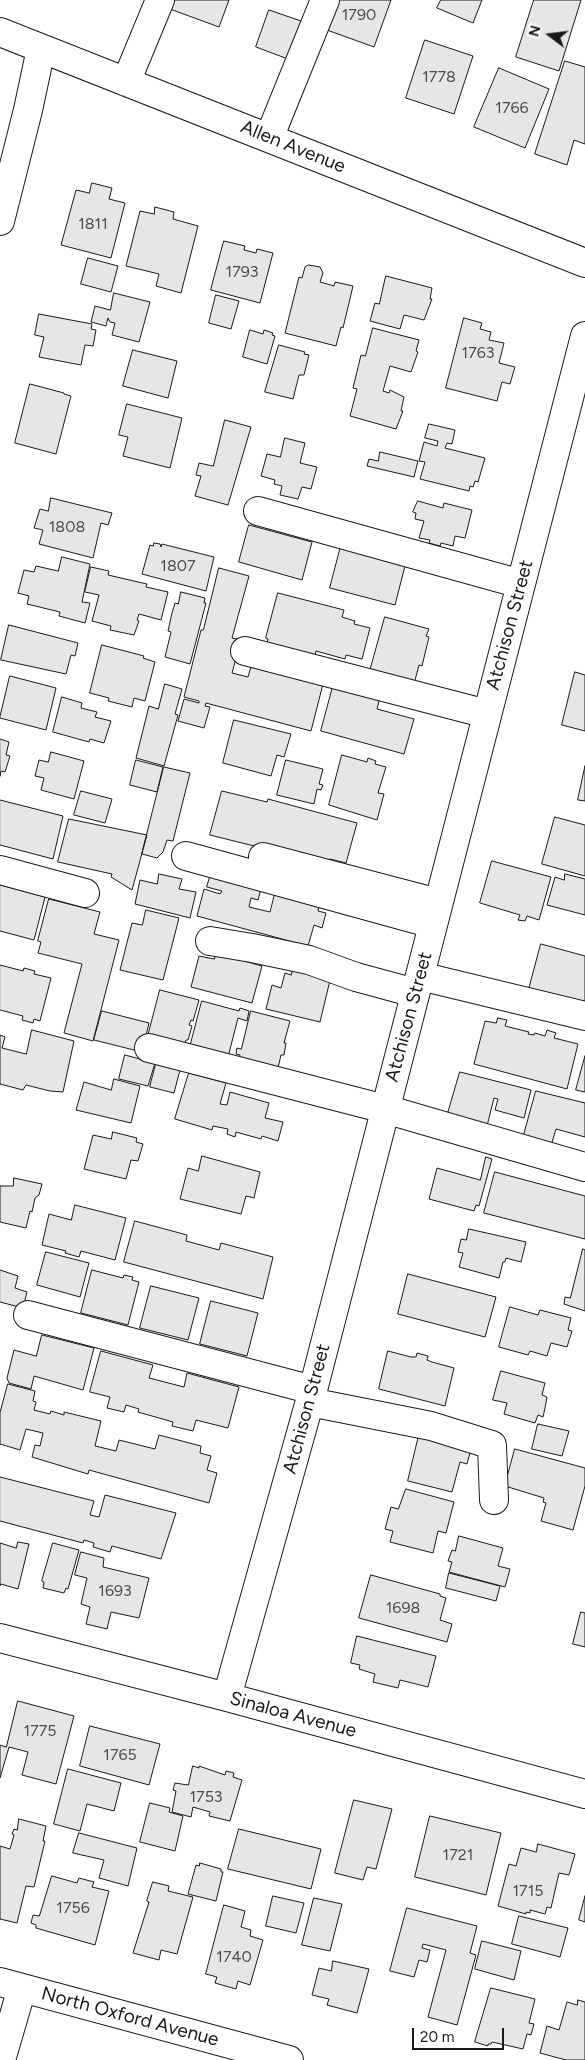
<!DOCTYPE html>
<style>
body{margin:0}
#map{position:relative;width:585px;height:2060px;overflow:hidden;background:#fff;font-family:Figtree,sans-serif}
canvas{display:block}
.north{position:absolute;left:525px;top:10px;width:50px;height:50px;-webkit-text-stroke:4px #fff;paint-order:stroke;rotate:285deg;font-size:14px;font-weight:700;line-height:20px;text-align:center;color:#1a1a1a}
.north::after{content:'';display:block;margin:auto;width:18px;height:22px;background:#1a1a1a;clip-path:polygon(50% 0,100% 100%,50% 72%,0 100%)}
.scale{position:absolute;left:412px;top:2028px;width:92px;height:22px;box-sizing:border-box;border:2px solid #1a1a1a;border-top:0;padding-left:6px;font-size:15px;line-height:18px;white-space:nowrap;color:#1a1a1a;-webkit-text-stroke:4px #fff;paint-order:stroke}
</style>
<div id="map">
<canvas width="585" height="2060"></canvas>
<div class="north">N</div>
<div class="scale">20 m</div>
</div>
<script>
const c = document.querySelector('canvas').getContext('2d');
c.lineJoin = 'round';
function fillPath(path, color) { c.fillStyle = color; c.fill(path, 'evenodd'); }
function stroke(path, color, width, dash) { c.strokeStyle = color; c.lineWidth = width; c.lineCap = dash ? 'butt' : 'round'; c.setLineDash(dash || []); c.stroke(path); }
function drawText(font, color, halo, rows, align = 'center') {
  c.font = font + ' Figtree,sans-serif'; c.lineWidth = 4; c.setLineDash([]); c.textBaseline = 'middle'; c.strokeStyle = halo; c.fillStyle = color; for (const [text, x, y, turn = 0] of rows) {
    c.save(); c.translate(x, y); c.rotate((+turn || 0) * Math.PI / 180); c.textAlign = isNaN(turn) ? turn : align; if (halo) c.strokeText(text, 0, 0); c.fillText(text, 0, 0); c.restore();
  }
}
const building = new Path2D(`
 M174,0H229L219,27L170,9Z
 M339,0H391L374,47L327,30Z
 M441,0H482L473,23L437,8Z
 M534,0H581L559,71L516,57Z
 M269,10L301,21L288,59L256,47Z
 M425,40L473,56L454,114L406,98Z
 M565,61L585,67V144L574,140L567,165L535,154Z
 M499,68L549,89L525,148L474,127Z
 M92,183L112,188L109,199L125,203L111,258L61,245L76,190L89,193Z
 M155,207L174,212L173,219L198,226L181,293L156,286L159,274L126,266L140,211L154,214Z
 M224,241L245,246L244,250L256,253L257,249L273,253L260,303L211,290Z
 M88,258L118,266L111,292L81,284Z
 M309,265L320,267L323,273L320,282L334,286L335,282L353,286L343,328L341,327L336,346L285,333L299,277L302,278L305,267Z
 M386,276L432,288L430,299H432L424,320L404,315L400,329L370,321L375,303L379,304Z
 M114,293L150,302L139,342L112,335L115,323L110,322L108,318L106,326L91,322L95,306L110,310Z
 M216,295L239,301L231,329L209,323Z
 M39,314L92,324L91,329L96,330L93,346L85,345L81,365L39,357L44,337L35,335Z
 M464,318L482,323L480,329L491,332L489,340L504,343L499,363L515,367L510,384L502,382L497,401L446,388Z
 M373,328L419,340L416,351L418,352L411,372L390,366L383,391L389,393L390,390L404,397L401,411H403L396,429L350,416L357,389L353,388L361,355L365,356Z
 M250,330L263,334L264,330L273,333L272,335L275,336L267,364L243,357Z
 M279,345L305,352L304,354L309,355L304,375H299L293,399L265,392Z
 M133,350L177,361L168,398L123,386Z
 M30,384L64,393V394L71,396L56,454L15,443Z
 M127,404L182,418L170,468L123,456L128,437L119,435Z
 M225,420L251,427L228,505L195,496L201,476L196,475L199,463L213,466Z
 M429,424L455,430L452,444L447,443L445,448L485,458L478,482L475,481L473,487L470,486L469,491L420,479L425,462L419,461L424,442L437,446L438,441L425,438Z
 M285,438L305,443L300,463L317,467L311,489L302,487L298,499L280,495L282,486L274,484L275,480L261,476L267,454L280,457Z
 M380,452L418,461L414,477L367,466L369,459L378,461Z
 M51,498L112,513L108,525L101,523L93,558L39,544L43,530L34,528L40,509L48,511Z
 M418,501L443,508L444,503L472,510L465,538L455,536L453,546L441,543L440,546L429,543L430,540L419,538L424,521L415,519L416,513L413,512Z
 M249,525L312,542L302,580L239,562Z
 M342,542L407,558L395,605L330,588Z
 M154,543L160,544L161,547L162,544L214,557L206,591L142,574L150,545L153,546Z
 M62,557L90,564L82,602L90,603L85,623L59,616L60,612L27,604L29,596L18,593L24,570L34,572L36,566L58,571Z
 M91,567L109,571L108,575L147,584L146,587L168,592L161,620L139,614L137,620L139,621L134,635L110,630L111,626L92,621L99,595L85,592Z
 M219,568L249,576L232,638L241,640L232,673L248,677L252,663L324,680L311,731L206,703L205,706L210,707L204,728L178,721L184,699L199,703V701L184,697L201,630H203Z
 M181,592L205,598L204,603H206L190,664L165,657L171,632L168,631L172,613L175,603L178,604Z
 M278,593L344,610L342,617L355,621L354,624L370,628L362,659L346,655L345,659L316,651L314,660L266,647L268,639L266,638Z
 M385,617L429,629L426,636L429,637L422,666L419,665L414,684L370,671Z
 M9,625L78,643L75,656L71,655L66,674L1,660Z
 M102,645L144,656L143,658L155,662L145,701L134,698L132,707L108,701L109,698L90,693Z
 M575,672L585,675V731L562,725Z
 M10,676L56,688L46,730L0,718Z
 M335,679L381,692L377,709L414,719L404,754L321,731Z
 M165,684L182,689L175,714L178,715L164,766L136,758L149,706L158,709Z
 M62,697L82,703L81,708L97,712L95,717L111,721L104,743L90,739L89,742L53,732Z
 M234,720L291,734L284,757L277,755L271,776L223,763Z
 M0,739L9,742L6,755L10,756L5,772L1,771L0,776Z
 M51,752L84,761L74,799L41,790L44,778L35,776L39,760L48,762Z
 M342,755L367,762L368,758L376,761L375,764L386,767L378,793L384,794L377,820L329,805Z
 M136,760L163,767L157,792L130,785Z
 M286,760L323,769L319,784L323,785L321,790L317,789L314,804L277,795Z
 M585,766V801L578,800Z
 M164,767L190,773L173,841L167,840L163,852L157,858L142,854Z
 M81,791L112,799L105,823L74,815Z
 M222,791L267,802L268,799L357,823L346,863L330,859L329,861L258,847L210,835Z
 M0,800L63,816L53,859L0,845Z
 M555,817L585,825V876L542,864Z
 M69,819L147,835L132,890L111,877L112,874L58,862Z
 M492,861L551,877L539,920L527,916L525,921L518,920L520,915L480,903Z
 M213,867L263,881L258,900L251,898L249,907L270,912L276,888L320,900L318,911L326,913L322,928L314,925L308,946L197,916L204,889L220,894L222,891L207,887Z
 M159,874L182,879L179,889L196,892L190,918L135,904L140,880L157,884Z
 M565,874L585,879V915L547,905L555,877L564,880Z
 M0,885L45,897L34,940L0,931Z
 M49,899L100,912L94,934L119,940L93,1041L64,1033L82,964L38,953L41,942L38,941Z
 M146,910L179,918L163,980L120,970L132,923L142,925Z
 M541,944L585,956V1008L528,993Z
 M216,954L245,959L244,961L262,966L252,1003L191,987L199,956L214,959Z
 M294,963L332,972L320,1022L266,1009L272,985L281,988L285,973L291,975Z
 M0,965L23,971L24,968L35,971L34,974L51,978L40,1021L34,1019L33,1023L22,1020L23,1016L0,1010Z
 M160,990L199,1000L193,1021L191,1020L189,1025L192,1026L188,1040H186L184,1045L147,1040Z
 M202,1001L239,1011L240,1008L249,1011L247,1021L238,1018L227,1061L189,1051Z
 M102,1011L149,1023L142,1052L94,1040Z
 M251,1011L290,1021L284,1043H286L284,1055H281L277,1072L238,1062L240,1055L236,1054L237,1048L241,1049Z
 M498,1018L507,1020L505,1026L529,1032L528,1034L534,1035L535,1033L545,1036L547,1030L556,1033L554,1038L578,1044L567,1089L474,1064L485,1021L496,1023Z
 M32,1030L74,1041L63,1092L50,1091L26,1085L23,1090L0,1084V1035L5,1037L2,1048L26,1054Z
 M125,1055L155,1063L148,1086L119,1079Z
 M585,1056V1092L576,1090Z
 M157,1060L181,1066L174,1093L150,1087Z
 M460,1072L531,1090L524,1118L495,1110L498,1099L494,1098L486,1130L446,1120Z
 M189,1073L226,1083L220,1104L227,1105L230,1092L269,1103L265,1118L283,1122L278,1141L262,1136L261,1139L236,1132L235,1137L227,1134L228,1129L213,1126L212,1130L175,1119Z
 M114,1079L140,1086L131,1123L76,1110L84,1082L111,1090Z
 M536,1091L585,1103V1137L556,1129L550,1149L522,1142Z
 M113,1132L137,1138L136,1142L143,1144L138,1161L131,1160L126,1179L84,1169L93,1135L111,1139Z
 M202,1156L260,1172L254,1198L246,1196L241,1214L180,1199L188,1168L198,1171Z
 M486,1157L492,1159L479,1206L476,1205L474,1211L429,1199L437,1168L480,1180Z
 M495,1172L585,1196V1239L484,1213Z
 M14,1178L42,1184L39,1195L35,1198L32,1212L30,1211L26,1228L0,1222V1186H13Z
 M75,1205L126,1218L115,1260L81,1251L79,1257L65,1253L66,1251L42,1245L49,1214L71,1220Z
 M135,1221L187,1235L186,1241L219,1250L221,1243L273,1257L263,1299L124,1262Z
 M469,1229L526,1242L521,1262L506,1258L505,1262H503L499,1278L459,1267L463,1253L458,1252L461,1239L466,1240Z
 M583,1249L585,1250V1311L564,1304L565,1297L570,1298Z
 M46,1252L89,1263L80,1297L37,1285Z
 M0,1270L18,1276L15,1288L27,1292L23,1308L0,1302Z
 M92,1270L123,1278L124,1275L133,1277L132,1280L139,1282L128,1325L81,1313Z
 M408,1274L496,1297L485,1337L398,1314Z
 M151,1286L199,1298L188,1340L140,1328Z
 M211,1301L258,1313L247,1356L200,1344Z
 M510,1307L538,1315L540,1310L571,1318L568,1330L572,1331L567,1347L551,1343L547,1356L530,1351L528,1355L499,1347Z
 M42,1335L94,1348L83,1390L34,1376L31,1389L9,1383L7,1378L14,1350L36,1356Z
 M101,1351L153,1365L149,1378L184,1387L187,1373L239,1387L228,1428L196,1420L193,1431L172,1426L173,1422L138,1412L139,1409L126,1405L124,1412L107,1408L110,1397L90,1392Z
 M388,1351L411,1357H416L417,1353L428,1356L427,1360L432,1362L454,1368L445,1406L379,1389Z
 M501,1371L545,1383L542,1395L547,1397L545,1408L543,1417L538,1415L535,1423L504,1414L507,1403L493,1400Z
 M8,1384L35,1391L33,1401L36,1402L34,1410L50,1414L51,1411L64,1415V1412L101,1421L95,1446L116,1451L119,1440L155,1449L159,1435L201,1446L200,1453L211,1456L207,1470L217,1473L209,1503L89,1470L88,1474L32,1457L35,1445L40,1446L43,1433L26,1429L20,1450L0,1444V1413Z
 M538,1424L569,1431L562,1456L532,1449Z
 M420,1431L472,1445L467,1464L460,1462L452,1492L408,1481Z
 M515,1449L585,1468V1486L573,1530L541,1521L546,1503L543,1502L544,1498L505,1486Z
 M0,1477L94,1501L90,1515L99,1517L105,1495L176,1513L161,1559L112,1546L110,1552L93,1547L94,1543L84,1540L83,1543L0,1521Z
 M406,1489L454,1502L446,1533L438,1531L433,1553L390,1542L393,1531L385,1529L391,1507L398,1509Z
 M459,1536L503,1548L498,1566L510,1569L505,1587L449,1572L452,1562L448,1561L452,1550L455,1551Z
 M18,1542L29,1544L18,1589L1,1584L0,1586V1543L16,1548Z
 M53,1543L79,1550L68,1589L66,1588L64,1593L43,1588L44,1582L42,1581Z
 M81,1552L104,1558L103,1567L149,1578L139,1618L111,1612L107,1629L86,1624L90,1607L81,1604L87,1578L75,1575Z
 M449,1573L500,1586L496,1601L446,1588Z
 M371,1575L440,1594V1596L446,1598L440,1620L452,1624L447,1642L359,1618Z
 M581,1612L585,1613V1647L573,1644Z
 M357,1636L436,1656L428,1687L400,1680L398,1688L373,1682L375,1674L359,1669L360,1665L351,1663Z
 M18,1701L74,1716L56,1784L22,1775L28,1752L9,1747L0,1778V1745L6,1747Z
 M90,1726L160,1744L149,1785L80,1766Z
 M193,1766L199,1768V1766L225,1775L226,1771L234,1773L233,1777L242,1780L230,1821L209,1816L210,1812L193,1807L191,1817L172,1812L176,1791L173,1790L175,1783L188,1785Z
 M68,1769L121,1783L114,1811L87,1804L80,1831L54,1824Z
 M354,1800L392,1809L376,1869L367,1867L363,1880L335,1873Z
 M150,1803L170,1808L169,1812L183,1816L175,1851L140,1842Z
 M430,1816L501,1833L486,1895L415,1877Z
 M19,1819L46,1826L43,1841H45L34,1887L26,1886L17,1923L0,1919V1846L10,1849L14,1835L12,1834L14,1829L17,1830Z
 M239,1829L321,1849L311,1889L228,1869Z
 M79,1833L137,1848L128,1886L99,1878L104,1860L73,1853Z
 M538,1844L575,1854L569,1875L559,1873L551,1908L547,1907L545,1914L530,1910V1913L526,1912V1914L498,1906L509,1864L516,1866L521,1848L536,1852Z
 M200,1863L221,1869V1872H223L216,1901L188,1894L196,1865L199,1866Z
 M52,1876L77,1883L79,1878L94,1882L92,1887L109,1891L95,1945L36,1928V1925L31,1923L33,1915L39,1916Z
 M153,1882L169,1886L168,1891L193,1897L177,1954L161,1950L159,1960L133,1953L149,1902L147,1901Z
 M273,1896L304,1903L296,1933L266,1926Z
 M585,1896V1922L579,1920Z
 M314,1898L342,1904L330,1951L302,1945Z
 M224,1905L245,1911L241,1927L251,1930L250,1936L263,1940L250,1985L238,1981L236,1989L215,1983L217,1977L206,1974Z
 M407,1908L477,1926L470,1953L476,1955L457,2025L428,2017L446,1950L423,1944L422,1948L430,1950L427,1962L419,1960L414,1977L390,1971Z
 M519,1916L568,1928L560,1957L512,1944Z
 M482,1941L521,1951L514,1980L475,1969Z
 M333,1961L369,1969L357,2013L327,2005L329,1999L312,1995L319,1968L331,1971Z
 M491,1988L535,1999L529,2023L534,2024L531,2035L527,2034L523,2049L492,2042L491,2044H488V2046L475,2042Z
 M578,2000L585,2002V2060H566L540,2053L547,2026L559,2030L567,2002L577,2005Z`);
const minor = new Path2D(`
 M0,32L585,263
 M126,82L160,0
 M269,138L325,0
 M0,221L28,110L41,49
 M258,511L521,584
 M245,651L487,714
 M186,856L433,924
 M263,857L438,903
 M0,870L85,893
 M210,941L252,948L309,960L356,977L415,993
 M420,976L585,1016
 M149,1048L385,1109L585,1167
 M28,1315L313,1390
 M310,1402L431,1426L492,1445L494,1500
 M0,1638L227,1697L585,1794
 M227,1697L313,1390L585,336
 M0,1982L289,2060
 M1,2060L22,1988`);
const numberNames = [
 ["1790",359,15],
 ["1778",439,77],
 ["1766",512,108],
 ["1811",93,224],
 ["1793",242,272],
 ["1763",478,353],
 ["1808",67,527],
 ["1807",178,566],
 ["1693",115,1591],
 ["1698",403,1608],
 ["1775",40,1731],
 ["1765",120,1755],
 ["1753",206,1797],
 ["1721",458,1855],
 ["1715",528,1891],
 ["1756",73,1908],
 ["1740",234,1957]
];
const streetNames = [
 ["Allen Avenue",293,147,22],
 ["Atchison Street",510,625,-75],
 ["Atchison Street",409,1017,-75],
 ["Atchison Street",307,1409,-75],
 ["Sinaloa Avenue",293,1715,15],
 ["North Oxford Avenue",130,2017,15]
];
fillPath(building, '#e6e6e6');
stroke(building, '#1a1a1a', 1);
stroke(minor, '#1a1a1a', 30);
stroke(minor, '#fff', 28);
drawText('16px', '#4d4d4d', null, numberNames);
drawText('19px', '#1a1a1a', '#fff', streetNames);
</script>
